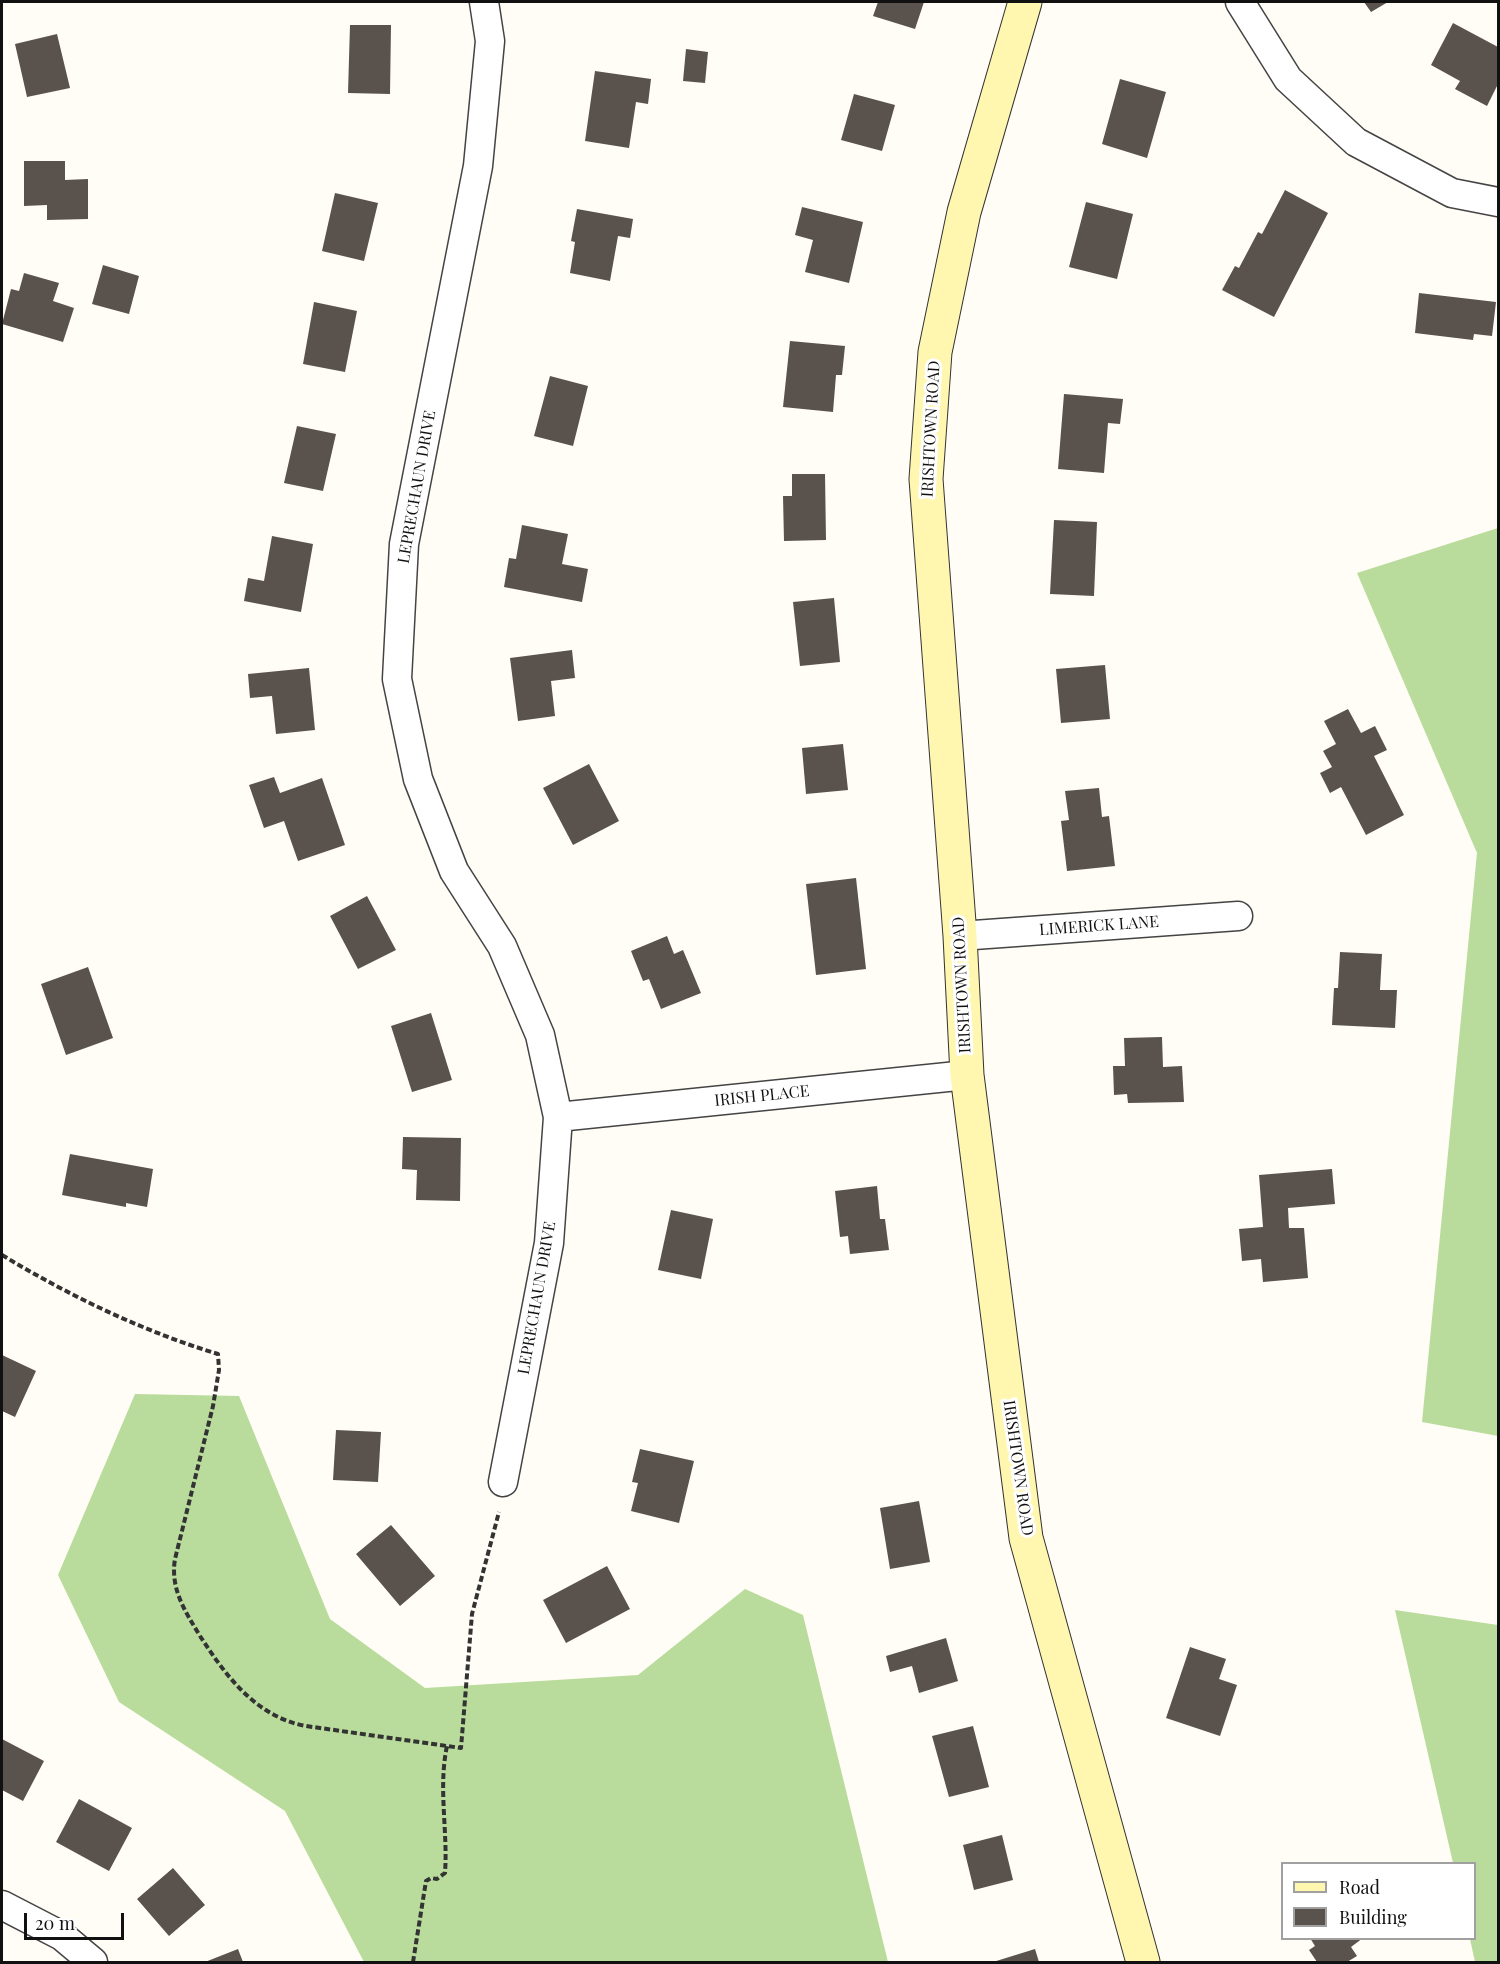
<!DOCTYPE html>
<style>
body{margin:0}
#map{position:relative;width:1500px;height:1964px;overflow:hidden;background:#fffdf5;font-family:"Playfair Display",serif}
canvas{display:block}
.frame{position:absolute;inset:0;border:3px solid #111;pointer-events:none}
.legend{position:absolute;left:1281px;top:1862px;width:195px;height:78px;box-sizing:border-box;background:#fff;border:2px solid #a0a0a0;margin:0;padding:8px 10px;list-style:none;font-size:18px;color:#111}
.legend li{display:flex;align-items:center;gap:12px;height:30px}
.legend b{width:30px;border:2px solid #a0a0a0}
.scale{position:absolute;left:24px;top:1913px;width:100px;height:27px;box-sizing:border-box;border:3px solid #111;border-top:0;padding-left:8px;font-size:18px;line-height:21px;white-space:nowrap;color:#111;-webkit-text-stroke:4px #fff;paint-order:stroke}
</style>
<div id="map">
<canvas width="1500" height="1964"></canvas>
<div class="frame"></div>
<ul class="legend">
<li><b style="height:8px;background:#fff6b0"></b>Road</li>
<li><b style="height:16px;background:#5a524d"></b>Building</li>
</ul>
<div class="scale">20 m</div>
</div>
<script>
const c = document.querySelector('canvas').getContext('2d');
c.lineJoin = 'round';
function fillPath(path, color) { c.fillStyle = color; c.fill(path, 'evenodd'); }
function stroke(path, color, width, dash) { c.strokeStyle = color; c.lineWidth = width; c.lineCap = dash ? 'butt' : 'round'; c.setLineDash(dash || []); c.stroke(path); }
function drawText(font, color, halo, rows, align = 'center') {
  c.font = font + ' "Playfair Display",serif'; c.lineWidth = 6; c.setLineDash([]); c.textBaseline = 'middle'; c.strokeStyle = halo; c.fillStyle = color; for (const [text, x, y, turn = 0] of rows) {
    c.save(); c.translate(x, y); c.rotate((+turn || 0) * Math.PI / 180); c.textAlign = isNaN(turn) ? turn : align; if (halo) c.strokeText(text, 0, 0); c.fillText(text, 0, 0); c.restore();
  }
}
const forest = new Path2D(`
 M1498,528V1436L1422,1422L1477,853L1357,573Z
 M135,1394L239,1396L330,1619L425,1688L638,1675L745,1589L803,1615L888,1962H364L285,1811L119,1702L58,1575Z
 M1395,1610L1498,1625V1962H1475L1470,1939L1474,1938V1864L1453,1863Z`);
const building = new Path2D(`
 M878,2H924L915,29L873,16Z
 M1364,2H1388L1371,12Z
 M1453,23L1498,47V84L1487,106L1455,89L1460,81L1431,65Z
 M350,25H391L390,94L348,93Z
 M57,34L70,88L27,97L15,44Z
 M686,49L708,52L705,83L683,81Z
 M595,71L651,79L648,104L636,102L629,148L585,141Z
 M1120,79L1166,92L1147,158L1102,144Z
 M854,94L895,105L882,151L841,140Z
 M24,161H65V180L88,179V219L47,220V205L24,206Z
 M1285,190L1328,213L1274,317L1222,290L1235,266L1239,268L1258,232L1262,234Z
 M335,193L378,203L364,261L322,251Z
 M1086,202L1133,214L1117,279L1069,267Z
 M802,207L863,222L849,283L805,272L813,240L795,235Z
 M577,209L633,219L630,238L618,236L610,281L570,273L575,242L571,241Z
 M103,265L139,276L129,314L92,304Z
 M24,273L59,283L53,301L74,308L63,342L2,324L11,289L19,291Z
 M1419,293L1496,302L1492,336L1474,334L1473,340L1415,333Z
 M314,302L357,311L345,372L303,364Z
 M790,341L845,346L842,375H836L833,412L783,407Z
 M550,376L588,386L573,446L534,436Z
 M1064,394L1123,399L1120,424L1108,423L1104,473L1058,469Z
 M297,426L336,434L323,491L284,483Z
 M792,474H825L826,540L784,541L783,496H792Z
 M1054,520L1097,522L1094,596L1050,594Z
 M522,525L568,534L562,564L588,569L582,602L504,587L509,558L516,559Z
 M272,536L313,544L301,612L244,601L248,578L264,581Z
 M834,598L840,662L800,666L793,602Z
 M572,650L575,678L551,681L555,716L518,721L510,658Z
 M1105,665L1110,719L1061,723L1056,669Z
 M309,668L315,730L276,734L272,696L250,698L248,674Z
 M1348,709L1361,733L1375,726L1387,750L1374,756L1404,815L1366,835L1341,787L1330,793L1320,773L1332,767L1323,751L1336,744L1324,721Z
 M843,744L848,790L806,794L802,748Z
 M589,764L619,821L573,845L543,788Z
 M274,777L280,793L322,778L345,845L298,861L284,821L264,828L249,785Z
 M1099,788L1102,817L1109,816L1115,866L1067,871L1061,821L1069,820L1065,791Z
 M856,878L866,969L816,975L806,884Z
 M367,896L396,950L358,969L330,916Z
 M667,936L674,954L683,950L701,993L661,1009L649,979L643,981L631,951Z
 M1340,952L1382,954L1380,990H1397L1395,1028L1332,1025L1334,988H1338Z
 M88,967L113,1038L66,1055L41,984Z
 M431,1013L452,1080L412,1092L391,1026Z
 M1162,1037L1163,1067L1182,1066L1184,1102L1128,1103L1127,1094L1114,1095L1113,1066H1125L1124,1038Z
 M403,1137L461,1138L460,1201L416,1200L417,1170L402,1169Z
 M70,1154L153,1169L147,1207L126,1203V1207L62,1195Z
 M1332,1169L1335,1204L1288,1208L1289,1228H1304L1308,1278L1263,1282L1261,1259L1242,1261L1239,1229L1263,1227L1259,1175Z
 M877,1186L880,1219H885L889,1250L850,1254L848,1236L840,1237L835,1191Z
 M671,1210L713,1219L701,1279L658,1270Z
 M2,1355L36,1371L15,1417L2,1411Z
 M336,1430L381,1432L378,1482L333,1480Z
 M640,1449L694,1461L679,1523L631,1511L638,1483L632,1482Z
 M919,1501L930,1562L890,1569L880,1508Z
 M391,1525L435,1576L400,1606L356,1554Z
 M607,1566L630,1609L566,1643L543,1600Z
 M946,1638L958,1681L919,1693L912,1666L890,1672L886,1656Z
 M1190,1647L1226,1659L1219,1679L1237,1685L1220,1736L1166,1718Z
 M973,1726L989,1787L949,1797L932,1736Z
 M2,1739L44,1761L23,1801L2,1790Z
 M79,1799L132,1828L109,1871L56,1842Z
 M1002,1835L1013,1880L974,1890L963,1845Z
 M173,1868L205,1905L169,1936L137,1899Z
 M1310,1938H1363L1351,1947L1357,1956L1347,1962H1317L1309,1950L1315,1946Z
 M238,1949L243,1962H205Z
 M1035,1949L1039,1962H993Z`);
const path = new Path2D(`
 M2,1255C70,1296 142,1331 218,1354L219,1370L213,1406L175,1559C170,1589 185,1611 200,1636C226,1676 256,1717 306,1726L461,1748L472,1614L499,1512
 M413,1962L426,1881L431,1878L437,1879L445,1873C448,1831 438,1788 447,1746`);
const street = new Path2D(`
 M484,2L490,41L478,166L404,544L397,679L418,779L454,871L502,946L540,1035L558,1117L549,1243L503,1482
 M1240,2L1288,79L1356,142L1452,193L1498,202
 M960,936L1238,916
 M558,1117L967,1075
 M2,1905L62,1936L93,1962`);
const secondary = new Path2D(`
 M1025,2L964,212L935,352L926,479L960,936L967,1075L1026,1538L1143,1962`);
const streetNames = [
 ["IRISHTOWN ROAD",931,429,-87],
 ["LEPRECHAUN DRIVE",417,487,-80],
 ["LIMERICK LANE",1099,926,-4],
 ["IRISHTOWN ROAD",962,985,-93],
 ["IRISH PLACE",762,1096,-6],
 ["LEPRECHAUN DRIVE",537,1298,-80],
 ["IRISHTOWN ROAD",1018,1468,82]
];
fillPath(forest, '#b9dc9c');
fillPath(building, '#5a524d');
stroke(street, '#444', 31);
stroke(secondary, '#333', 35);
stroke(path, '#333', 4, [6, 3]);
stroke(street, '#fff', 28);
stroke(secondary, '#fff6b0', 33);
drawText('16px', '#111', '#fff', streetNames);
</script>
